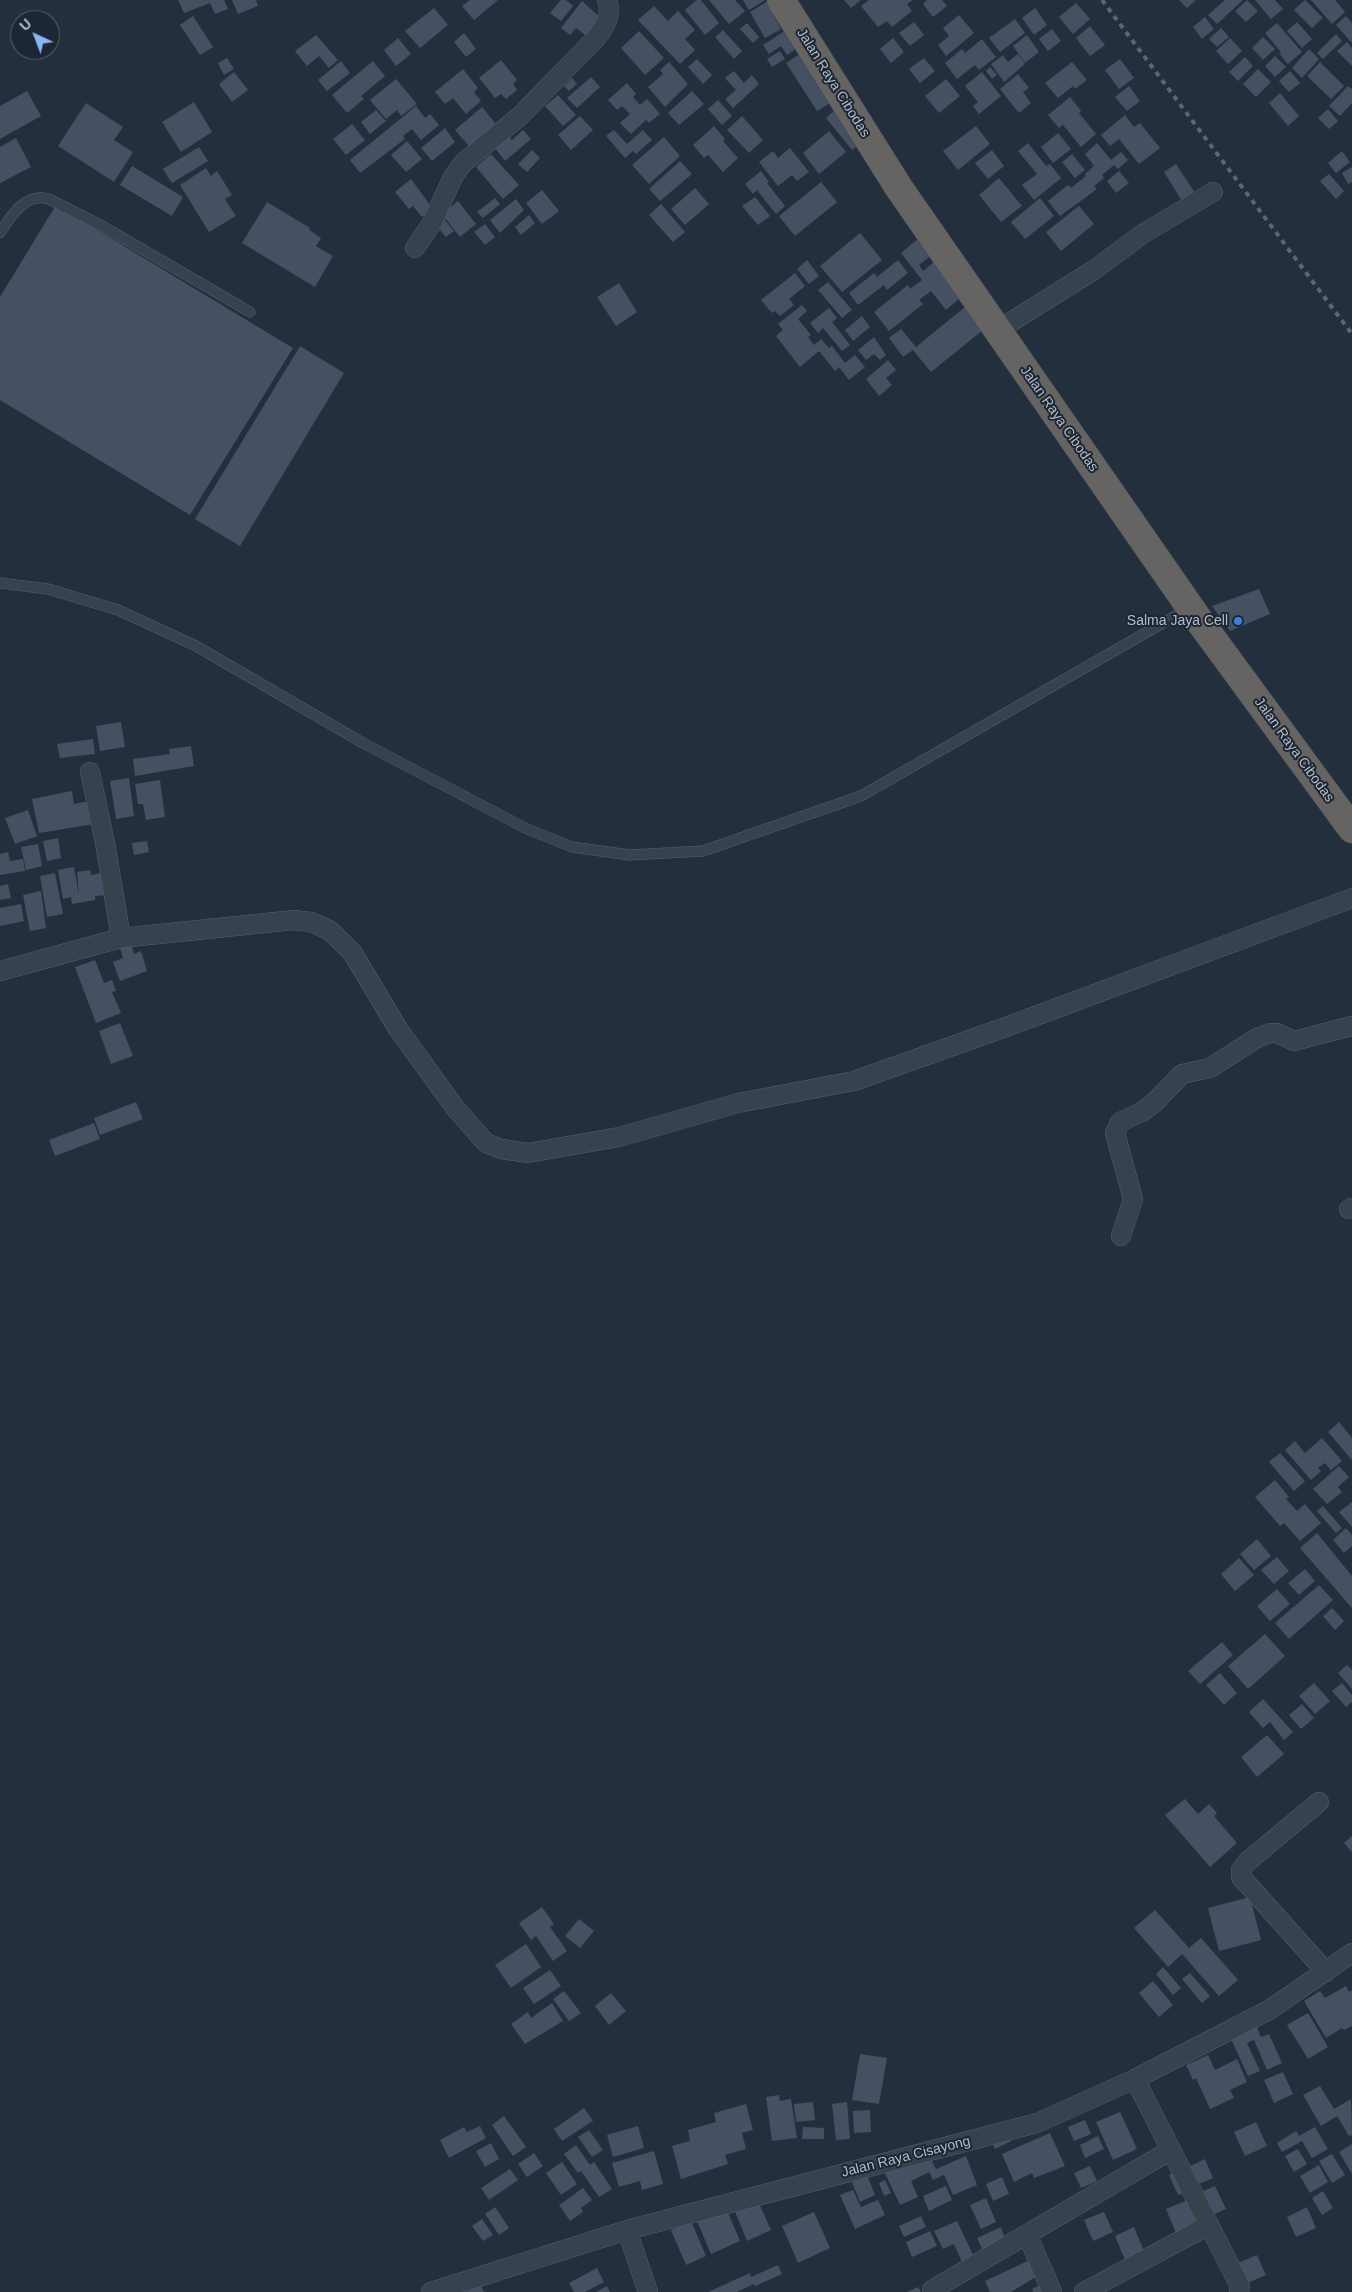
<!DOCTYPE html>
<style>
body{margin:0}
#map{position:relative;width:1352px;height:2292px;overflow:hidden;background:#242f3e;font-family:Helvetica,sans-serif}
canvas{display:block}
.north{position:absolute;left:10px;top:10px;width:50px;height:50px;box-sizing:border-box;background:#1d2633;border:1px solid #59626f;border-radius:50%;rotate:317deg;font-size:14px;font-weight:700;line-height:20px;text-align:center;color:#b4bcc9}
.north::after{content:'';display:block;margin:auto;width:18px;height:22px;background:#8ab4f8;clip-path:polygon(50% 0,100% 100%,50% 72%,0 100%)}
</style>
<div id="map">
<canvas width="1352" height="2292"></canvas>
<div class="north">U</div>
</div>
<script>
const c = document.querySelector('canvas').getContext('2d');
c.lineJoin = 'round';
function fillPath(path, color) { c.fillStyle = color; c.fill(path, 'evenodd'); }
function stroke(path, color, width, dash) { c.strokeStyle = color; c.lineWidth = width; c.lineCap = dash ? 'butt' : 'round'; c.setLineDash(dash || []); c.stroke(path); }
function drawText(font, color, halo, rows, align = 'center') {
  c.font = font + ' Helvetica,sans-serif'; c.lineWidth = 4; c.setLineDash([]); c.textBaseline = 'middle'; c.strokeStyle = halo; c.fillStyle = color; for (const [text, x, y, turn = 0] of rows) {
    c.save(); c.translate(x, y); c.rotate((+turn || 0) * Math.PI / 180); c.textAlign = isNaN(turn) ? turn : align; if (halo) c.strokeText(text, 0, 0); c.fillText(text, 0, 0); c.restore();
  }
}
const building = new Path2D(`
 M178,0H224L228,9L215,14L210,3L184,13Z
 M232,0H256L258,6L238,14Z
 M470,0H498L474,20L462,6Z
 M561,0H566L573,6L561,21L550,13Z
 M697,0H701L719,23L705,35L685,10Z
 M709,0H735L745,11L729,24Z
 M743,0H765L749,10Z
 M770,0L790,21L781,27L772,14L781,29L765,38L750,12Z
 M844,0H861L851,8Z
 M869,0H913L907,4L912,11L892,27L887,21L878,27L861,6Z
 M927,0H942L947,6L933,17L923,4Z
 M1179,0H1196L1187,8Z
 M1225,0H1243L1217,24L1208,15Z
 M1247,0L1258,11L1246,22L1235,11Z
 M1255,0H1275L1283,9L1271,19Z
 M1305,0L1323,18L1312,28L1294,10Z
 M1311,0H1335L1345,12L1332,24Z
 M582,1L603,20L589,38L576,28L570,35L561,28Z
 M1076,3L1090,19L1073,34L1059,17Z
 M654,6L668,21L678,11L695,30L685,39L695,50L680,64L638,20Z
 M434,8L448,25L420,48L405,31Z
 M1035,8L1047,25L1034,35L1022,18Z
 M959,15L974,33L946,56L938,45L949,36L943,28Z
 M193,16L213,47L200,55L180,25Z
 M1346,16L1352,23V43L1336,25Z
 M1205,17L1214,29L1202,39L1193,27Z
 M1015,19L1025,33L1000,52L989,38Z
 M914,22L924,35L910,46L899,33Z
 M1297,22L1312,39L1302,48L1287,31Z
 M747,23L759,37L753,43L740,29Z
 M1277,23L1302,52L1288,64L1279,53L1281,52L1265,33Z
 M1090,26L1105,45L1090,56L1076,38Z
 M791,27L803,44L787,55L781,46L769,54L763,45Z
 M1221,28L1229,37L1217,47L1209,39Z
 M1052,29L1061,41L1048,51L1039,39Z
 M723,30L742,51L734,59L715,37Z
 M639,31L664,58L645,75L621,48Z
 M464,33L476,49L466,57L454,42Z
 M1336,34L1342,41L1323,59L1317,53Z
 M316,35L338,60L329,68L319,56L307,66L295,51Z
 M1027,35L1039,52L1025,63L1013,46Z
 M1263,37L1275,49L1263,60L1252,48Z
 M398,38L411,54L396,66L384,50Z
 M893,38L904,52L891,63L880,49Z
 M1230,38L1242,51L1228,64L1216,51Z
 M982,39L996,57L979,70L975,65L957,79L945,63L962,49L965,53Z
 M1347,42L1352,48V66L1337,51Z
 M1309,49L1319,59L1302,78L1292,68Z
 M780,51L785,59L772,67L767,59Z
 M803,52L835,100L817,111L786,63Z
 M1018,54L1025,64L1004,82L991,64L1003,55L1008,62Z
 M1275,56L1286,67L1275,77L1265,66Z
 M1245,57L1253,66L1238,81L1229,72Z
 M227,58L234,69L224,75L218,63Z
 M924,58L935,71L920,83L909,69Z
 M697,59L712,75L703,84L688,67Z
 M1120,59L1134,78L1119,89L1105,70Z
 M501,60L517,80L513,84L517,90L506,99L501,94L495,98L479,78Z
 M341,61L350,73L327,91L318,80Z
 M373,61L385,76L361,96L364,99L347,113L332,95Z
 M669,62L688,84L665,107L648,87L663,74L660,70Z
 M1072,62L1087,80L1075,89L1073,86L1058,98L1045,83Z
 M1320,62L1344,86L1331,99L1307,76Z
 M990,67L997,75L992,79L986,71Z
 M463,69L478,88L474,92L481,101L466,114L453,98L445,104L435,92Z
 M1258,69L1271,82L1256,97L1243,84Z
 M734,71L744,83L752,75L759,84L733,108L725,99L736,90L725,78Z
 M1290,71L1300,83L1289,92L1279,81Z
 M234,72L248,90L232,102L219,84Z
 M982,72L1001,96L979,114L973,106L978,102L965,86Z
 M1018,74L1029,88L1023,92L1031,103L1019,113L1000,89Z
 M591,77L600,87L577,108L567,98Z
 M572,78L577,84L569,91L564,86Z
 M396,79L417,104L401,116L397,110L386,119L370,100Z
 M946,79L960,96L939,113L925,96Z
 M627,83L636,94L633,97L640,105L647,99L660,114L649,123L646,120L631,134L620,123L630,114L622,106L617,110L608,100Z
 M1129,86L1140,101L1127,111L1115,97Z
 M1348,86L1352,89V103L1340,116L1329,106Z
 M27,91L41,116L0,139V106Z
 M692,91L704,104L679,125L668,113Z
 M1280,93L1299,116L1288,126L1269,103Z
 M558,95L576,115L563,126L545,106Z
 M1070,97L1081,111L1079,113L1096,134L1081,147L1063,125L1059,128L1048,115Z
 M718,100L732,116L722,125L708,109Z
 M194,102L212,132L181,152L162,122Z
 M86,103L123,127L114,140L133,152L114,182L58,146Z
 M416,106L425,118L430,114L439,125L421,140L412,129L403,136L405,139L360,173L350,160Z
 M482,107L496,124L469,146L455,130Z
 M837,108L863,141L852,150L826,118Z
 M1328,109L1338,121L1329,129L1318,118Z
 M376,110L386,121L370,134L361,122Z
 M1125,115L1134,127L1140,123L1160,148L1139,164L1119,139L1110,146L1101,135Z
 M580,116L593,130L571,150L558,135Z
 M742,116L763,140L749,153L727,130Z
 M352,124L365,140L346,155L333,139Z
 M714,126L725,139L723,141L738,158L723,172L708,155L704,158L693,145Z
 M976,126L990,144L958,170L943,151Z
 M445,128L455,142L432,161L421,148Z
 M523,130L531,139L505,161L495,148L508,136L512,140Z
 M614,130L627,144L643,130L652,140L636,154L633,151L625,158L606,136Z
 M829,131L846,152L819,174L803,153Z
 M1058,133L1071,149L1053,163L1041,147Z
 M664,137L680,156L649,184L632,165Z
 M16,138L31,167L0,183V147Z
 M407,141L422,159L406,172L391,155Z
 M1028,143L1046,166L1050,164L1061,178L1034,200L1022,185L1037,174L1018,151Z
 M1097,143L1111,160L1121,152L1128,160L1118,169L1114,165L1102,175L1104,178L1094,186L1097,189L1060,216L1048,201L1068,185L1071,188L1086,176L1085,174L1094,166L1085,154Z
 M199,147L208,161L172,183L163,169Z
 M790,148L809,172L797,181L792,175L778,186L759,162L773,151L778,158Z
 M532,150L540,158L527,172L518,164Z
 M992,150L1004,166L988,179L975,163Z
 M1342,151L1350,162L1336,173L1328,163Z
 M491,154L519,185L503,199L476,167Z
 M1072,154L1085,170L1075,178L1062,162Z
 M680,161L692,174L660,201L649,189Z
 M1176,164L1195,193L1182,201L1164,172Z
 M132,166L183,197L172,216L120,185Z
 M1352,167V182L1348,184L1342,173Z
 M206,168L211,176L217,171L232,195L225,199L236,216L209,232L180,185Z
 M761,171L769,182L767,183L785,206L776,214L757,190L753,194L745,184Z
 M1119,171L1129,183L1116,193L1107,181Z
 M1329,174L1344,191L1336,199L1320,181Z
 M999,178L1022,206L1001,222L979,195Z
 M411,179L433,209L422,217L413,206L409,209L395,192Z
 M821,182L837,202L795,236L779,216Z
 M695,188L709,204L685,225L671,209Z
 M542,190L559,211L542,224L526,203Z
 M755,197L770,216L758,225L742,206Z
 M495,198L500,204L483,218L477,212Z
 M1040,198L1054,216L1025,239L1011,222Z
 M516,199L524,210L500,233L490,220Z
 M458,201L476,224L460,237L442,214Z
 M267,202L310,228L309,230L321,238L316,246L333,256L315,287L242,243Z
 M661,204L685,232L673,242L649,215Z
 M56,205L293,348L190,515L0,400V297Z
 M1079,206L1094,224L1061,251L1046,232Z
 M529,215L535,223L521,235L515,227Z
 M444,219L454,231L446,237L436,225Z
 M485,224L495,237L485,245L474,232Z
 M860,233L882,260L842,292L820,266Z
 M920,237L933,254L919,265L923,271L939,258L966,293L946,310L931,291L919,300L923,304L889,331L874,312L908,285L910,289L922,280L901,253Z
 M807,260L819,276L809,284L797,269Z
 M898,260L908,273L887,290L884,285L858,305L849,293L874,273L877,277Z
 M795,273L805,286L789,299L794,305L780,316L775,311L772,313L761,300Z
 M828,282L852,310L842,318L818,290Z
 M619,283L637,312L616,326L597,297Z
 M802,305L807,311L798,319L811,335L808,337L814,345L821,339L829,348L832,346L845,363L855,355L865,367L849,380L839,367L835,371L819,351L800,367L776,336L783,330L778,324Z
 M965,307L983,330L931,372L913,350L903,357L889,338L901,329L916,347Z
 M829,308L837,318L832,322L850,345L842,351L823,328L818,333L810,323Z
 M862,316L870,327L853,341L845,330Z
 M874,337L886,355L880,360L874,354L866,360L858,350Z
 M300,346L344,373L240,546L195,519Z
 M888,360L896,370L886,378L892,385L879,396L866,379Z
 M1259,589L1270,614L1230,631L1212,606Z
 M121,722L125,747L100,751L96,726Z
 M93,739L95,754L60,758L57,744Z
 M191,746L194,766L135,776L133,759L170,754L169,749Z
 M129,778L134,816L116,819L110,781Z
 M160,780L165,817L146,820L143,804H138L135,784Z
 M72,791L74,804L90,801L94,824L39,833L32,799Z
 M28,810L37,836L15,844L5,818Z
 M58,838L61,858L47,861L43,841Z
 M147,841L149,852L134,855L132,843Z
 M38,844L42,866L26,870L21,847Z
 M8,852L10,861L23,859L25,871L0,875V854Z
 M74,867L79,896L77,872L90,870L91,875L101,873L105,895L95,896V900L72,904L71,897L63,899L58,870Z
 M55,873L63,914L47,917L40,876Z
 M8,884L11,898L0,900V886Z
 M41,891L46,928L30,931L23,895Z
 M21,904L24,921L0,926V908Z
 M131,944L134,954L141,951L147,971L120,981L113,962L123,958L120,948Z
 M95,960L104,983L112,980L116,991L112,992L121,1013L96,1023L75,967Z
 M120,1023L133,1056L111,1064L99,1031Z
 M136,1102L143,1119L100,1135L94,1118Z
 M94,1123L100,1139L55,1156L49,1140Z
 M1339,1422L1352,1438V1460L1328,1432Z
 M1322,1438L1342,1461L1331,1470L1325,1463L1318,1468L1321,1471L1311,1480L1285,1450L1295,1441L1305,1453Z
 M1280,1453L1305,1481L1294,1491L1269,1462Z
 M1339,1466L1349,1477L1338,1487L1342,1492L1327,1504L1313,1489Z
 M1275,1480L1289,1497L1286,1499L1297,1511L1305,1504L1321,1523L1300,1541L1284,1523L1280,1526L1255,1497Z
 M1352,1502V1527L1339,1512Z
 M1323,1506L1342,1528L1336,1533L1317,1511Z
 M1346,1528L1352,1535V1546L1344,1553L1333,1540Z
 M1317,1533L1352,1576V1608L1300,1548Z
 M1257,1539L1271,1556L1254,1570L1240,1554Z
 M1277,1557L1289,1571L1274,1584L1261,1570Z
 M1239,1558L1254,1575L1235,1591L1221,1574Z
 M1305,1569L1315,1581L1299,1595L1288,1583Z
 M1319,1585L1333,1600L1289,1639L1275,1623Z
 M1277,1589L1290,1604L1270,1621L1257,1606Z
 M1332,1608L1344,1621L1335,1630L1323,1616Z
 M1265,1634L1285,1656L1248,1689L1228,1666Z
 M1222,1642L1233,1655L1200,1684L1188,1671Z
 M1347,1665L1352,1670V1689L1338,1673Z
 M1220,1673L1237,1693L1224,1705L1206,1685Z
 M1314,1683L1330,1701L1315,1714L1299,1696Z
 M1342,1683L1352,1695V1702L1346,1707L1332,1691Z
 M1263,1699L1293,1732L1284,1740L1270,1722L1263,1728L1249,1712Z
 M1302,1704L1314,1718L1301,1729L1289,1715Z
 M1267,1735L1284,1754L1257,1777L1241,1757Z
 M1185,1799L1198,1814L1209,1804L1217,1813L1214,1816L1237,1843L1210,1867L1165,1815Z
 M1352,1836V1852L1344,1843Z
 M1250,1897L1261,1940L1219,1951L1208,1908Z
 M542,1907L554,1924L550,1927L567,1951L553,1961L536,1936L531,1940L519,1923Z
 M1155,1910L1189,1948L1201,1938L1238,1980L1219,1996L1182,1954L1168,1967L1134,1928Z
 M579,1919L594,1931L580,1948L565,1936Z
 M526,1944L541,1967L511,1988L495,1965Z
 M1163,1967L1181,1988L1173,1995L1156,1974Z
 M550,1970L561,1986L534,2004L523,1988Z
 M1190,1973L1210,1996L1202,2003L1182,1979Z
 M1153,1981L1173,2005L1159,2017L1139,1993Z
 M1346,1986L1349,1992L1352,1990V2026L1344,2030L1342,2028L1326,2038L1304,2001L1320,1991L1325,1998Z
 M564,1991L581,2013L569,2021L553,1999Z
 M611,1993L626,2011L609,2025L595,2006Z
 M552,2003L563,2021L525,2044L511,2024L528,2012L531,2018Z
 M1308,2013L1328,2047L1308,2059L1287,2025Z
 M1257,2027L1261,2037L1269,2034L1282,2063L1267,2070L1254,2040L1247,2043L1260,2071L1248,2076L1231,2039Z
 M860,2054L887,2058L879,2104L852,2100Z
 M1208,2055L1215,2070L1237,2059L1247,2082L1230,2090L1234,2098L1210,2109L1196,2078L1193,2080L1186,2065Z
 M1283,2072L1293,2094L1274,2103L1264,2080Z
 M1320,2086L1334,2109L1351,2099L1352,2135L1349,2136L1337,2116L1321,2126L1303,2095Z
 M779,2095L780,2101L791,2099L797,2138L772,2141L766,2097Z
 M813,2102L815,2120L796,2122L794,2104Z
 M847,2102L850,2139L836,2140L832,2104Z
 M746,2104L753,2130L742,2133L746,2149L725,2155L728,2164L681,2179L672,2146L690,2141L688,2130L716,2122L714,2113Z
 M584,2108L593,2121L562,2141L554,2129Z
 M870,2110L871,2132L854,2133L853,2111Z
 M1120,2112L1137,2149L1113,2160L1096,2122Z
 M504,2116L526,2147L513,2156L492,2125Z
 M1085,2120L1091,2134L1074,2141L1068,2127Z
 M1256,2122L1267,2146L1245,2156L1234,2132Z
 M480,2126L486,2138L449,2158L440,2140L464,2127L467,2132Z
 M638,2126L644,2148L613,2157L607,2135Z
 M803,2127L824,2128V2139H802Z
 M1315,2127L1328,2149L1312,2158L1302,2141L1282,2152L1277,2143L1296,2131L1299,2136Z
 M589,2130L603,2150L592,2157L578,2137Z
 M1050,2133L1065,2166L1034,2178L1032,2173L1014,2182L1002,2154Z
 M1098,2136L1104,2149L1085,2158L1080,2145Z
 M1009,2137L1011,2141L995,2149L993,2144Z
 M491,2143L499,2159L485,2167L476,2151Z
 M1352,2144V2174L1339,2152Z
 M576,2145L590,2165L594,2162L612,2189L599,2197L581,2171L578,2173L564,2154Z
 M1298,2149L1307,2164L1294,2172L1285,2156Z
 M654,2151L663,2184L642,2190L640,2181L619,2187L612,2163Z
 M534,2153L543,2166L527,2177L518,2164Z
 M1332,2154L1345,2175L1332,2183L1319,2161Z
 M966,2156L977,2185L953,2195L944,2175L933,2180L929,2172L911,2181L918,2197L900,2205L883,2169L902,2161L905,2168L930,2157L936,2169Z
 M1205,2159L1213,2178L1194,2186L1186,2168Z
 M562,2162L577,2184L561,2195L546,2173Z
 M1319,2165L1328,2182L1310,2193L1300,2176Z
 M1090,2166L1097,2181L1081,2188L1074,2173Z
 M510,2169L518,2180L489,2200L481,2188Z
 M1178,2171L1187,2192L1178,2195L1169,2175Z
 M867,2175L875,2195L860,2202L852,2182Z
 M1002,2177L1009,2194L993,2201L986,2184Z
 M885,2180L891,2193L884,2196L879,2183Z
 M946,2186L952,2200L929,2211L923,2196Z
 M1215,2186L1226,2209L1208,2217L1198,2193Z
 M583,2188L592,2200L581,2208L583,2212L570,2221L559,2205Z
 M853,2190L861,2207L878,2200L885,2215L855,2229L840,2195Z
 M1323,2191L1333,2208L1322,2215L1312,2198Z
 M986,2198L996,2222L981,2229L970,2205Z
 M1193,2198L1202,2218L1193,2222L1194,2225L1176,2233L1166,2209Z
 M757,2199L771,2230L747,2241L734,2209Z
 M495,2207L509,2228L499,2235L485,2214Z
 M1307,2207L1316,2228L1296,2237L1287,2217Z
 M726,2208L740,2241L711,2254L697,2221Z
 M814,2212L830,2248L798,2263L782,2226Z
 M1104,2212L1113,2232L1093,2241L1084,2220Z
 M921,2216L926,2227L904,2237L899,2226Z
 M482,2219L493,2235L483,2241L472,2226Z
 M691,2221L706,2256L686,2265L671,2230Z
 M957,2221L974,2257L962,2262L954,2244L943,2249L934,2231Z
 M1001,2227L1005,2239L982,2249L977,2238Z
 M1134,2227L1144,2251L1125,2260L1115,2236Z
 M930,2231L937,2246L912,2257L906,2242Z
 M1257,2255L1266,2275L1245,2284L1236,2264Z
 M1032,2259L1039,2275L1011,2292H990L985,2281Z
 M778,2265L782,2274L755,2286L754,2284L737,2292H708L750,2273L751,2277Z
 M597,2268L604,2282L585,2292H574L569,2283Z
 M480,2284L484,2292H466Z
 M1043,2284L1047,2292H1033L1032,2289Z
 M607,2286L610,2292H596Z
 M918,2287L921,2292H907Z`);
const service = new Path2D(`
 M0,233C11,215 26,192 49,199L104,227L250,312
 M0,583L48,589L118,610L196,646L363,743L525,828L572,847L630,855L703,851L861,796L1189,608`);
const minor = new Path2D(`
 M415,248L432,223L453,177L463,163L520,116L598,36C606,24 612,15 607,0
 M998,330L1094,270L1144,233L1213,192
 M90,772L105,843L121,938
 M0,971L121,938L294,920L311,922L329,930L352,952L398,1029L456,1109L486,1143L501,1149L528,1153L619,1137L738,1103L854,1081L1006,1027L1352,898
 M1349,1209L1352,1208
 M1121,1236L1133,1199L1115,1133L1120,1122L1142,1112L1155,1102L1182,1074L1210,1068L1257,1038L1270,1033H1277L1294,1041L1352,1026
 M1319,1802L1247,1862L1241,1870V1877L1326,1972
 M1135,2079L1240,2286L1239,2292
 M627,2230L648,2292
 M1027,2234L1052,2292
 M932,2290L1171,2150
 M431,2292L627,2230L1037,2123L1135,2079L1269,2010L1352,1953
 M1084,2292L1209,2225`);
const trunk = new Path2D(`
 M781,0L899,188L1203,626L1352,829`);
const rail = new Path2D(`
 M1102,0L1352,334`);
const markers = [
 [1238,621,5,"#3f7fe0"]
];
const streetNames = [
 ["Jalan Raya Cibodas",833,83,58],
 ["Jalan Raya Cibodas",1059,419,55],
 ["Jalan Raya Cibodas",1294,750,54],
 ["Jalan Raya Cisayong",906,2157,-14]
];
const poiNames = [
 ["Salma Jaya Cell",1228,621]
];
fillPath(building, '#455162');
stroke(service, '#565f6c', 11);
stroke(minor, '#565f6c', 20);
stroke(trunk, '#434c59', 29);
stroke(service, '#38414e', 10);
stroke(minor, '#38414e', 19);
stroke(trunk, '#656462', 28);
stroke(rail, '#5a6575', 4, [5, 5]);
for (const [x, y, r, color] of markers) { const dot = new Path2D(); dot.arc(x, y, r, 0, 2 * Math.PI); c.fillStyle = color; c.fill(dot); stroke(dot, '#1d2633', 2); }
drawText('14px', '#b4bcc9', '#1d2633', streetNames);
drawText('14px', '#b4bcc9', '#1d2633', poiNames, 'right');
</script>
